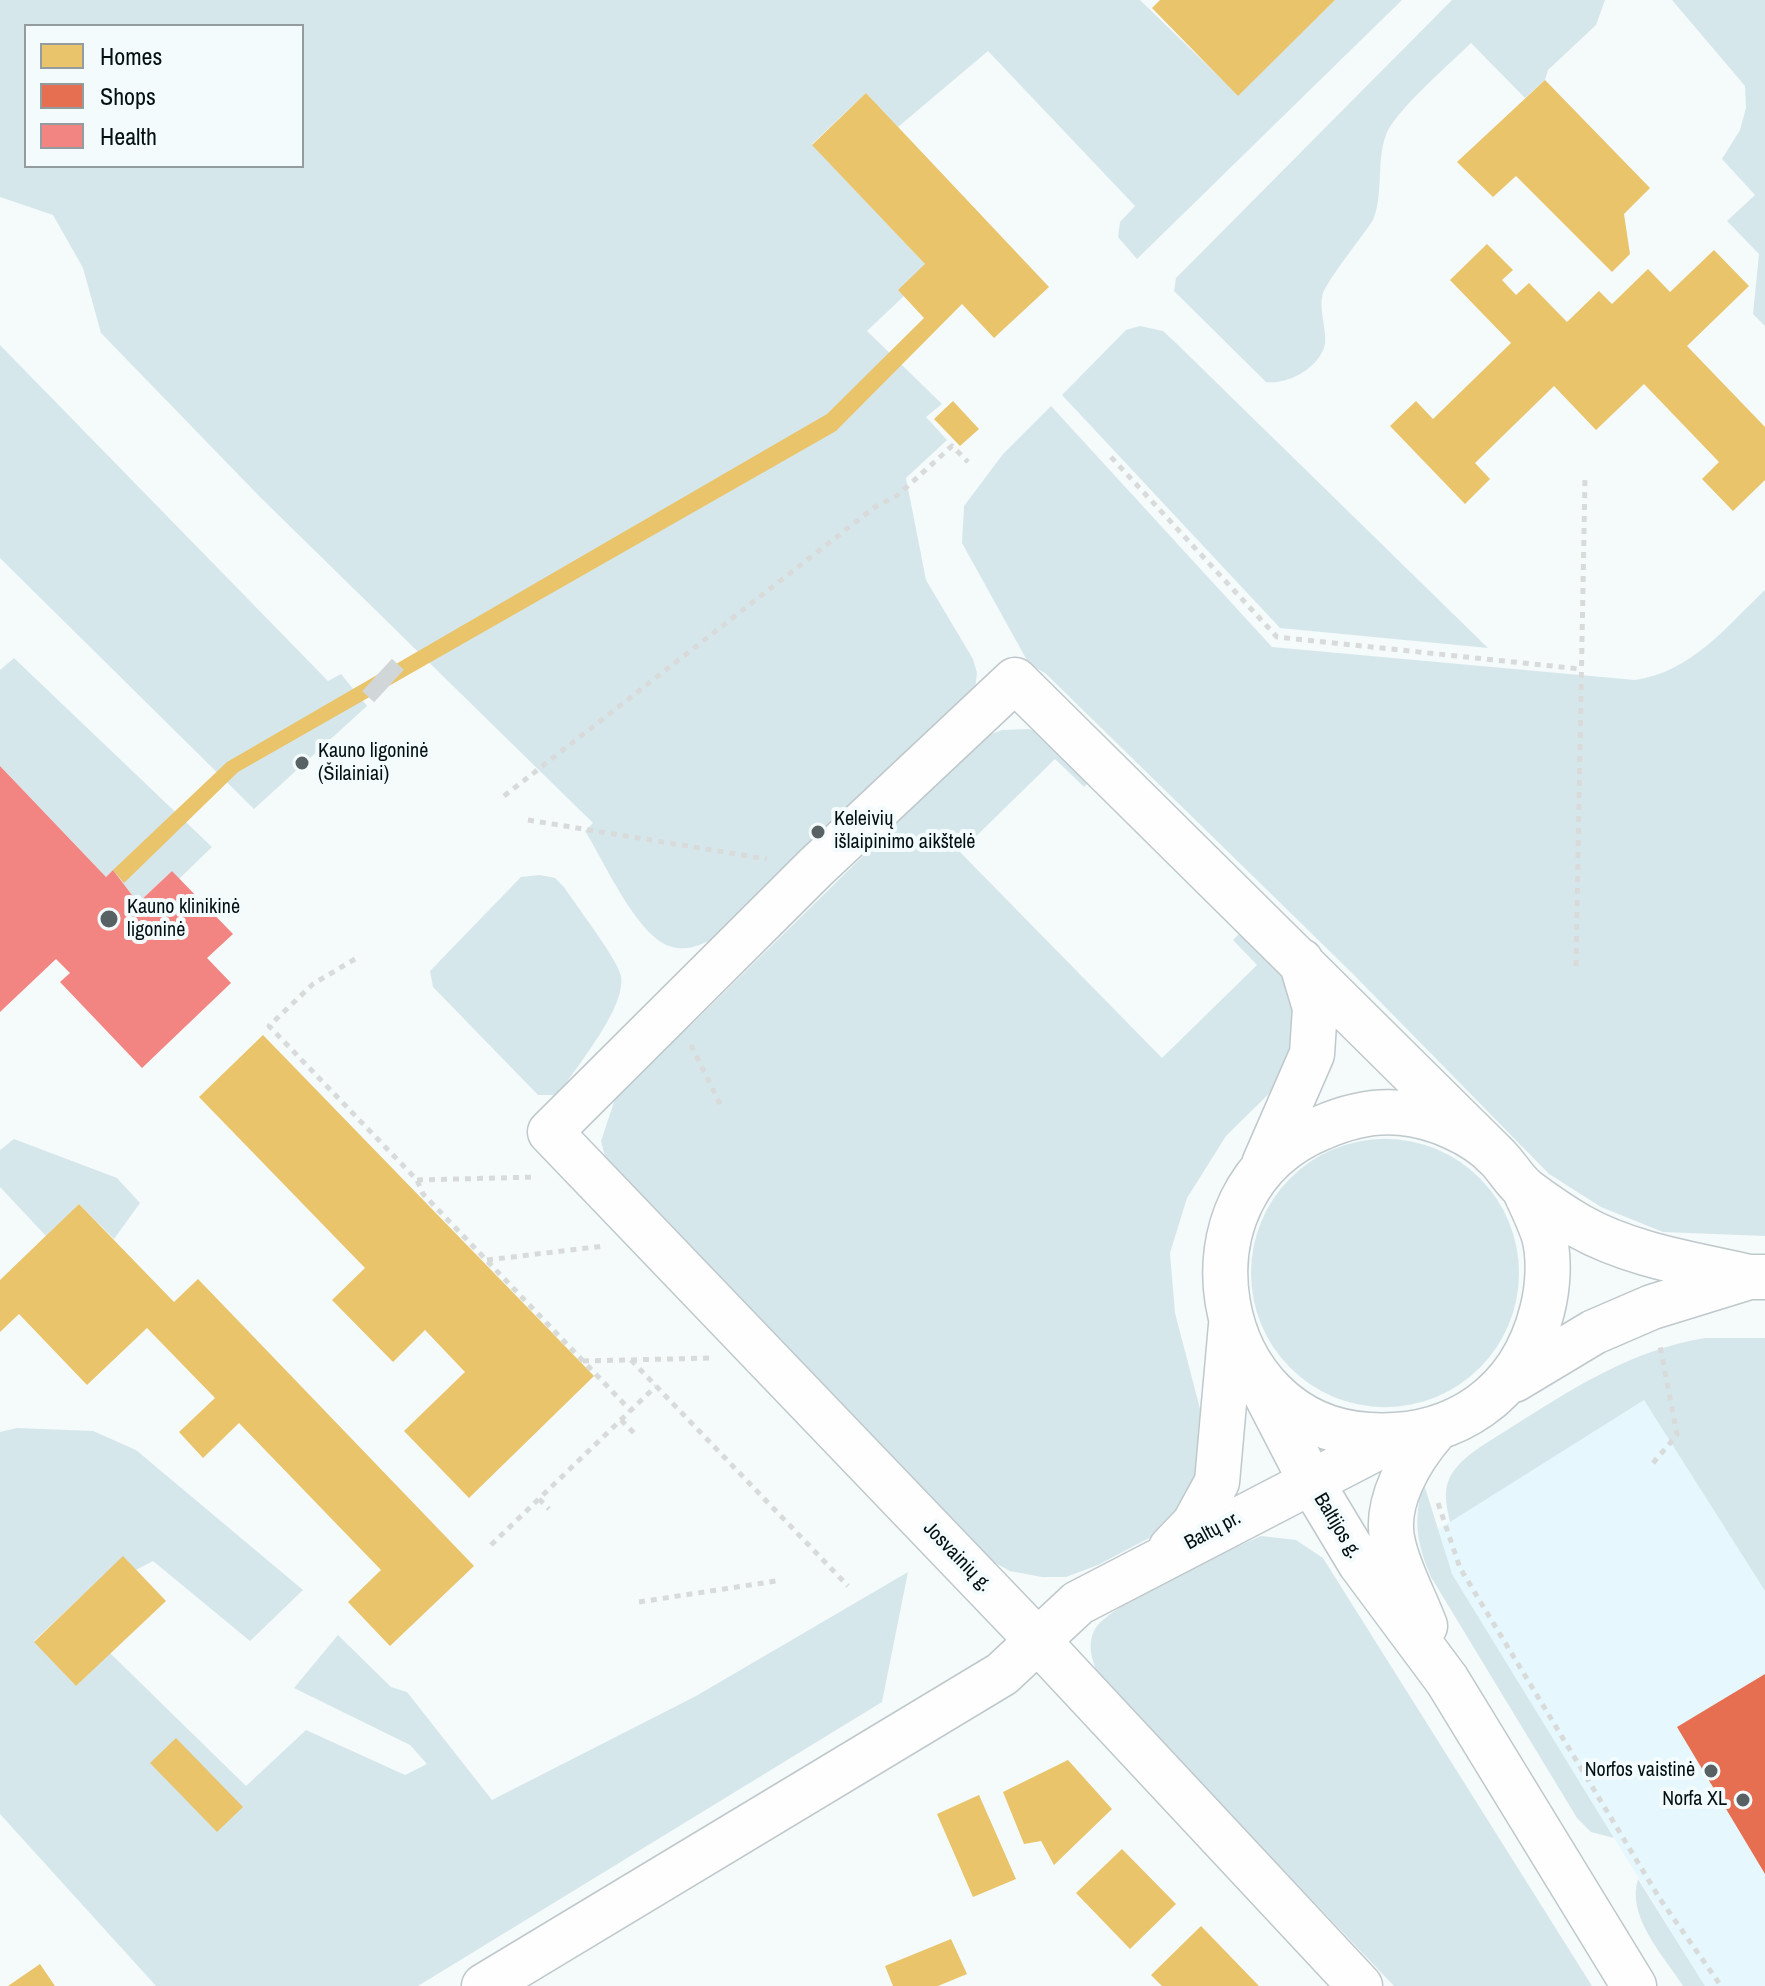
<!DOCTYPE html>
<meta charset="utf-8">
<style>
body{margin:0}
#map{position:relative;width:1765px;height:1986px;overflow:hidden;background:#f5fafb;font-family:"Archivo Narrow",sans-serif}
canvas{display:block}
.legend{position:absolute;left:24px;top:24px;width:280px;height:144px;box-sizing:border-box;background:#f3fbfd;border:2px solid #939d9f;margin:0;padding:10px 14px;list-style:none;font-size:24px;color:#031013}
.legend li{display:flex;align-items:center;gap:16px;height:40px}
.legend b{width:40px;border:2px solid #939d9f}
</style>
<div id="map">
<canvas width="1765" height="1986"></canvas>
<ul class="legend">
<li><b style="height:22px;background:#e9c46a"></b>Homes</li>
<li><b style="height:22px;background:#e76f51"></b>Shops</li>
<li><b style="height:22px;background:#f28482"></b>Health</li>
</ul>
</div>
<script>
const c = document.querySelector('canvas').getContext('2d');
c.lineJoin = 'round';
function fillPath(path, color) { c.fillStyle = color; c.fill(path, 'evenodd'); }
function stroke(path, color, width, dash) { c.strokeStyle = color; c.lineWidth = width; c.lineCap = dash ? 'butt' : 'round'; c.setLineDash(dash || []); c.stroke(path); }
function drawText(font, color, halo, rows, align = 'center') {
  c.font = font + ' "Archivo Narrow",sans-serif'; c.lineWidth = 8; c.setLineDash([]); c.textBaseline = 'middle'; c.strokeStyle = halo; c.fillStyle = color; for (const [text, x, y, turn = 0] of rows) {
    c.save(); c.translate(x, y); c.rotate((+turn || 0) * Math.PI / 180); c.textAlign = isNaN(turn) ? turn : align; if (halo) c.strokeText(text, 0, 0); c.fillText(text, 0, 0); c.restore();
  }
}
const built = new Path2D(`
 M1644,1399L1765,1591V1986H1705L1452,1574L1436,1530Z`);
const green = new Path2D(`
 M0,0H1140L1238,95L1335,0H1402L1137,259L1118,237L1120,222L1135,206L988,51L898,127L866,93L812,144L925,264L904,296L867,331L942,404L926,417L947,440L906,478L926,580L973,659L977,673L975,689L722,933C706,943 689,953 669,946C636,934 604,861 585,831L593,823L261,498L101,333L83,268L53,215L0,197ZM26,26H302V166H26Z
 M1452,0H1605L1596,25L1548,70L1545,80L1525,98L1471,43C1451,63 1395,111 1386,135C1376,161 1384,193 1373,220C1362,237 1329,278 1323,293C1318,308 1327,329 1325,344C1320,368 1287,385 1266,382L1174,291L1176,278Z
 M1672,0H1765V326L1753,314L1759,254L1727,221L1755,195L1722,159L1740,130L1746,108L1745,86Z
 M1140,326L1163,331L1177,344L1488,648L1280,628L1062,395L1126,330Z
 M0,345L328,681L341,674L367,706L254,809L0,558Z
 M1051,406L1272,647L1635,680C1691,672 1726,627 1765,590V1236L1663,1232L1601,1207L1549,1174L1352,973L1045,673L1029,664L962,543L964,506L1003,454Z
 M14,658L212,847L179,879L172,871L138,903L113,870L106,877L0,766V670Z
 M1029,729L1045,735L1089,782L1084,787L1055,759L960,852L1162,1058L1257,965L1233,940L1240,933L1275,957L1305,1011L1284,1079L1226,1136L1187,1198L1170,1253L1175,1313L1204,1424L1207,1462L1166,1529L1098,1565L1066,1577H1042L1010,1571L988,1559L607,1165L601,1141L614,1102L630,1077L692,1024L984,737L1002,730Z
 M540,875L555,878L564,887C575,904 619,961 621,976C626,1008 578,1064 561,1091L553,1095H538L433,987L430,971L521,877Z
 M1251 1273a134 134 0 1 1 268 0a134 134 0 1 1-268 0Z
 M14,1139L117,1178L140,1203L114,1239L79,1204L46,1236L0,1187V1150Z
 M1705,1338H1765V1591L1644,1400L1450,1522C1447,1508 1443,1493 1449,1479C1460,1456 1489,1442 1510,1428C1572,1389 1631,1350 1705,1338Z
 M17,1428L93,1431L136,1450L303,1590L250,1641L153,1561L136,1570L123,1557L34,1641L76,1686L110,1653L246,1786L306,1730L405,1775L427,1764L410,1745L294,1688L338,1635L391,1687L407,1692L492,1800L696,1696L908,1572L882,1702L418,1986H156L0,1814V1432Z
 M1423,1481L1452,1574L1614,1838L1591,1832L1577,1818L1431,1577C1415,1539 1414,1521 1423,1481Z
 M1261,1536L1296,1540L1323,1558L1592,1986H1394L1098,1676C1093,1660 1086,1646 1095,1629C1108,1605 1231,1549 1261,1536Z
 M1638,1879L1705,1986H1683C1664,1956 1626,1917 1638,1879Z`);
const homes = new Path2D(`
 M1160,0H1335L1238,96L1152,8Z
 M1545,80L1650,188L1624,214L1630,254L1612,272L1516,176L1493,197L1457,162Z
 M866,93L1049,287L994,338L962,304L836,431L238,772L124,883L113,870L227,762L827,414L924,318L898,290L925,264L812,145Z
 M1487,244L1513,270L1502,280L1516,295L1529,283L1567,322L1599,291L1612,304L1648,269L1670,292L1714,250L1749,286L1687,346L1765,427V480L1733,511L1702,479L1719,462L1644,384L1596,430L1554,386L1475,463L1490,479L1465,504L1390,426L1416,401L1433,419L1511,343L1450,280Z
 M953,401L979,429L960,446L934,419Z
 M263,1035L594,1376L469,1498L404,1431L465,1372L425,1330L393,1362L332,1300L365,1268L199,1097Z
 M79,1204L174,1302L198,1279L474,1566L390,1646L348,1602L381,1570L239,1423L203,1458L179,1432L215,1398L147,1328L87,1385L19,1314L0,1332V1280Z
 M123,1556L166,1601L76,1686L34,1642Z
 M176,1738L243,1807L217,1832L150,1763Z
 M1068,1760L1112,1809L1054,1865L1041,1841L1024,1844L1003,1792Z
 M979,1795L1016,1879L973,1897L937,1814Z
 M1122,1849L1176,1904L1130,1949L1076,1893Z
 M1201,1926L1259,1986H1162L1151,1975Z
 M951,1939L967,1974L938,1986H893L885,1966Z
 M40,1964L55,1986H8Z`);
const shops = new Path2D(`
 M1765,1674V1874L1677,1727Z`);
const health = new Path2D(`
 M0,766L106,877L113,870L138,903L172,871L233,934L207,958L231,983L142,1068L60,982L70,973L56,959L0,1012Z`);
const minorTunnel = new Path2D(`
 M377,675L389,686`);
const path = new Path2D(`
 M1111,457L1277,637L1580,669
 M504,796L875,507L898,495L952,446L968,462
 M528,820L767,859
 M355,959L313,984L269,1026L417,1180L423,1194L631,1411
 M1576,966L1585,478
 M691,1045L723,1110
 M417,1180L536,1177
 M487,1260L604,1246
 M631,1360L848,1586
 M583,1361L713,1358
 M621,1420L634,1433
 M1653,1463L1677,1435L1660,1346
 M539,1499L549,1509
 M1438,1503L1460,1568L1660,1899L1721,1986
 M491,1545L656,1386
 M639,1602L776,1581`);
const minor = new Path2D(`
 M1264,1164L1312,1054L1315,1008L1301,961
 M1524,1189C1531,1204 1539,1220 1544,1236C1550,1259 1548,1288 1542,1311C1521,1395 1454,1440 1369,1435C1209,1426 1168,1191 1321,1128C1346,1117 1374,1110 1401,1113C1434,1116 1475,1133 1498,1158C1508,1168 1515,1182 1527,1191C1543,1203 1562,1216 1579,1226C1630,1255 1692,1264 1749,1277H1765
 M1514,1380L1594,1332L1652,1307L1746,1278
 M1262,1387L1310,1480L1360,1563L1447,1680L1634,1986
 M1171,1548L1194,1524L1217,1482L1231,1325
 M1425,1626C1415,1599 1399,1571 1393,1543C1383,1503 1411,1457 1436,1429
 M484,1986L1002,1674L1078,1603L1398,1437
 M1360,1986L1038,1641L550,1132L816,867L1015,680L1495,1155`);
const markers = [
 [302,763,8,"#586264"],
 [818,832,8,"#586264"],
 [109,919,10,"#586264"],
 [1711,1771,8,"#586264"],
 [1743,1800,8,"#586264"]
];
const poiNames = [
 ["Kauno ligoninė",318,752],
 ["(Šilainiai)",318,775],
 ["Keleivių",834,820],
 ["išlaipinimo aikštelė",834,843],
 ["Kauno klinikinė",127,908],
 ["ligoninė",127,931],
 ["Norfos vaistinė",1695,1771,"right"],
 ["Norfa XL",1727,1800,"right"]
];
const streetNames = [
 ["Baltijos g.",1337,1526,59],
 ["Baltų pr.",1213,1531,-28],
 ["Josvainių g.",957,1557,46]
];
fillPath(built, '#e6f8fd');
fillPath(green, '#d6e7ec');
fillPath(homes, '#e9c46a');
fillPath(shops, '#e76f51');
fillPath(health, '#f28482');
stroke(minorTunnel, '#d1d7d8', 44, [44, 22]);
stroke(minor, '#bfc8cb', 47);
stroke(path, '#d9dbdb', 5, [6, 6]);
stroke(minor, '#fefefe', 44);
for (const [x, y, r, color] of markers) { const dot = new Path2D(); dot.arc(x, y, r, 0, 2 * Math.PI); c.fillStyle = color; c.fill(dot); stroke(dot, '#f3fbfd', 3); }
drawText('20px', '#031013', '#f3fbfd', poiNames, 'left');
drawText('20px', '#031013', '#f3fbfd', streetNames);
</script>
